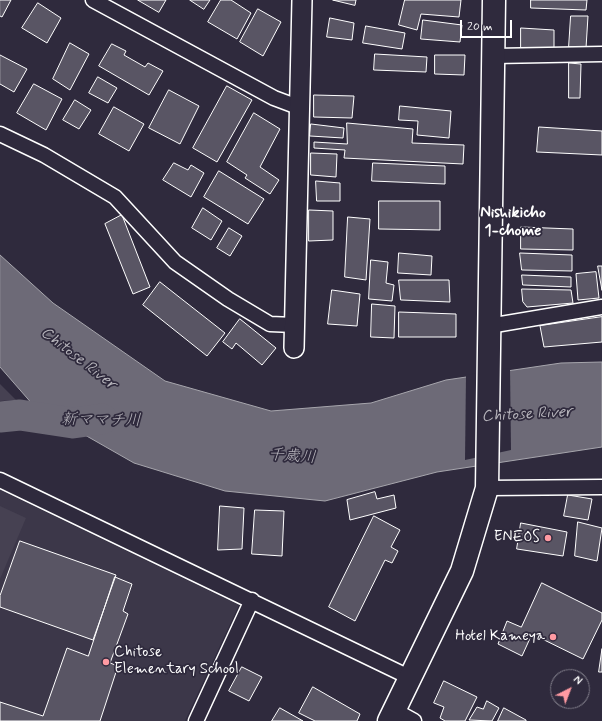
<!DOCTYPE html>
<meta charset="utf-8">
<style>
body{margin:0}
#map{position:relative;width:602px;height:721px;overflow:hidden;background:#2f2a3d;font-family:Mynerve,sans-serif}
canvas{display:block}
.north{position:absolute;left:550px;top:669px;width:40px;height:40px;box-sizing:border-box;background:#2f2a3d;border:1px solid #827f8b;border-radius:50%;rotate:42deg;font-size:11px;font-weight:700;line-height:16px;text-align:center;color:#fff}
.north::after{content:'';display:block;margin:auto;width:14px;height:18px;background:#ff9aa2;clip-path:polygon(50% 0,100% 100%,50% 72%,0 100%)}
.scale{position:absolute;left:460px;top:20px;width:52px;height:18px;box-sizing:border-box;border:2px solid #fff;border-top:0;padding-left:5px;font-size:12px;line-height:14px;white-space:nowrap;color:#fff;-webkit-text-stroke:3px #2f2a3d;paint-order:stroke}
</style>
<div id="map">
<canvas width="602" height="721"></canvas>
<div class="north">N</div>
<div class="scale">20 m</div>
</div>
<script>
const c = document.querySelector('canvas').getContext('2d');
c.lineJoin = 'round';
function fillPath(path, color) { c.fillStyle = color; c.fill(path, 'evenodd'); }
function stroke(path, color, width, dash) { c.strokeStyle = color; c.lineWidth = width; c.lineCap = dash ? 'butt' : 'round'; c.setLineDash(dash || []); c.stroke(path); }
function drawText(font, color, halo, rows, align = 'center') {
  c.font = font + ' Mynerve,"Klee One",sans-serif'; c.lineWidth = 3.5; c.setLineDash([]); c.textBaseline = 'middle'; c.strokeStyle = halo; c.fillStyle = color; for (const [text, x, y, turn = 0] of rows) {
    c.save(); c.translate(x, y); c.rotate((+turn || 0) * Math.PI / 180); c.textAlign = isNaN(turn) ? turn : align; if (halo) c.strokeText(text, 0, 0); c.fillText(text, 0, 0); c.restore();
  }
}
const built = new Path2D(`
 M0,490L239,605L185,721H0Z`);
const green = new Path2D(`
 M0,384L16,400L0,401Z
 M0,506L26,518L0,579Z`);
const water = new Path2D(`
 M0,255L53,303L165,381L271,411L371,403L446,380L561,363L602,362V447L437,472L325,501L225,491L134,463L34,406L0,367Z`);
const pier = new Path2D(`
 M510,368L511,450L465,460L466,375Z`);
const river = new Path2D(`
 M0,417L20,415L73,423L102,419`);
const building = new Path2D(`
 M0,0H11L2,17L0,16Z
 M138,0H166L159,12Z
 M190,0H210L204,9Z
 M221,0H231L251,13L237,39L208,22Z
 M333,0H356L355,5Z
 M405,0H461L459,17L421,14L417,30L399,25Z
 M531,0H587L586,10L531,8Z
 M38,3L61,18L47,43L22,28Z
 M258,9L281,22L263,56L240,42Z
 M571,16H588L586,48L569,47Z
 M330,18L354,23L352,40L327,37Z
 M423,20L462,25L460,42L421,39Z
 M366,26L405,33L402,49L363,43Z
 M521,28L554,30V50H521Z
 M70,43L89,54L70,90L53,79Z
 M112,44L126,51L124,55L145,67L148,63L163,71L149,95L99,66Z
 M375,54L427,57L426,72L374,70Z
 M0,55L27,69L14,92L0,84Z
 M435,55H465L464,75L435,74Z
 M569,63L581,64L580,98H569Z
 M98,77L117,88L108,103L89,93Z
 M34,84L62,99L46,130L17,113Z
 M227,86L252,100L217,162L193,148Z
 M169,90L199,106L180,144L149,128Z
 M314,95L354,96L352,118L314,117Z
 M75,100L91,110L79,129L63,120Z
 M400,106L451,111L449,138L417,135L418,121L399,120Z
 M114,107L144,124L129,151L99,134Z
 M254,113L280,129L260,167L279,180L270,194L245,178L247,175L227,162Z
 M347,123L413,129L412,143L464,145L463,164L344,158L345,150L314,148V142L347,144Z
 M311,124L344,128L343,138L310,136Z
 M539,127L602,131V155L537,152Z
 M311,153L337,154L336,177L311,175Z
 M174,163L188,170L191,165L204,173L191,197L163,180Z
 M373,163L445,166V184L372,181Z
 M219,171L264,199L248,224L204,197Z
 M316,181L340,183V201H317Z
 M379,201H440V230L379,229Z
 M203,208L222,221L211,240L192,228Z
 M309,210L333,211V240L309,241Z
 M122,215L150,287L133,294L105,224Z
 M348,217L370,219L366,280L345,277Z
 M521,227L573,229V250L521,249Z
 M229,228L242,236L230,256L217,248Z
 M399,253L432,256L431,275L398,273Z
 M520,253L572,255V271L522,270Z
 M371,260L388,262L386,283L394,285L392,301L369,299Z
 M598,266H602V290Z
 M596,272L599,298L578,300L576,274Z
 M522,275L571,277V287L523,285Z
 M399,280H449L450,302L401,300Z
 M160,282L225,333L207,356L143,305Z
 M522,289L571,290L573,303L527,307L523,302Z
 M332,290L360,294L357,326L328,324Z
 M372,304L395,306L394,338L371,337Z
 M399,312L456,314V337H399Z
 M602,317V342L544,347L540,326Z
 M240,319L276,348L262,365L236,343L232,349L223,342Z
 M375,492L377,499L394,495L396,508L350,520L347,500Z
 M568,495L592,499L588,520L564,516Z
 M220,506L244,508L242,549L218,550Z
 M255,510L284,511L282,556L252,554Z
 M374,516L400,530L391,547L398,551L392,563L385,560L355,621L329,607Z
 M578,522L602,528L597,561L575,556Z
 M521,523L567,532L563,556L517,549Z
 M20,541L116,575L93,640L0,607V596Z
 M115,577L132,584L123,611L128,614L110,663L118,666L100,721H0V702L43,716L67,648L88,656Z
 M542,583L602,613V620L583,659L532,634L522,656L498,644L507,621L521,627Z
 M602,649V672H599Z
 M242,667L262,677L249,701L229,691Z
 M444,681L477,697L465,721H445L440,718L444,707L434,703Z
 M313,687L360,714L357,721H315L299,713Z
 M487,701L499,708L492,721L469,720L477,707L483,709Z
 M280,708L303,721H272Z
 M504,708L526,720V721H498Z`);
const street = new Path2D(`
 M93,0L274,98L298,107
 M494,56L602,54
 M0,134L44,155L115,197L175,262L228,299L270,324L294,325
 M489,326L602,307
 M0,480L411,678
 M487,488L602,487
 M394,710L414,721
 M196,721L252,600`);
const secondary = new Path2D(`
 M294,348L302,0`);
const highway = new Path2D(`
 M389,721L462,571L487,488L494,0`);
const markers = [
 [548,538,4,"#ff9aa2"],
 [553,637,4,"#ff9aa2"],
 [106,662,4,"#ff9aa2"]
];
const poiNames = [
 ["ENEOS",540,538],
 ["Hotel Kameya",545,637],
 ["Chitose",114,653,"left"],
 ["Elementary School",114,670,"left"]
];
const neighbourhoodNames = [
 ["Nishikicho",513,214],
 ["1-chome",513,232]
];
const waterNames = [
 ["Chitose River",78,359,38],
 ["Chitose River",527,415,-3],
 ["新ママチ川",101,421,1],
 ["千歳川",292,457,4]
];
fillPath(built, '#3c3749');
fillPath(green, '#464152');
fillPath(water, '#6d6a77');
stroke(water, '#a7a6ad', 1);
fillPath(pier, '#2f2a3d');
stroke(river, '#6d6a77', 31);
fillPath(building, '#595564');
stroke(building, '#fff', 1);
stroke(street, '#fff', 17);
stroke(secondary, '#fff', 22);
stroke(highway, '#fff', 25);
stroke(street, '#2f2a3d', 14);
stroke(secondary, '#2f2a3d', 19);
stroke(highway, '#2f2a3d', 22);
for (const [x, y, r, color] of markers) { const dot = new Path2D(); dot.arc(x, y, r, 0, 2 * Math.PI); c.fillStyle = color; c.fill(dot); stroke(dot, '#2f2a3d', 1.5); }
drawText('15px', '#fff', '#2f2a3d', poiNames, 'right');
drawText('bold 16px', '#fff', '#2f2a3d', neighbourhoodNames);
drawText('italic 16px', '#b6b4bb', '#2f2a3d', waterNames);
</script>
